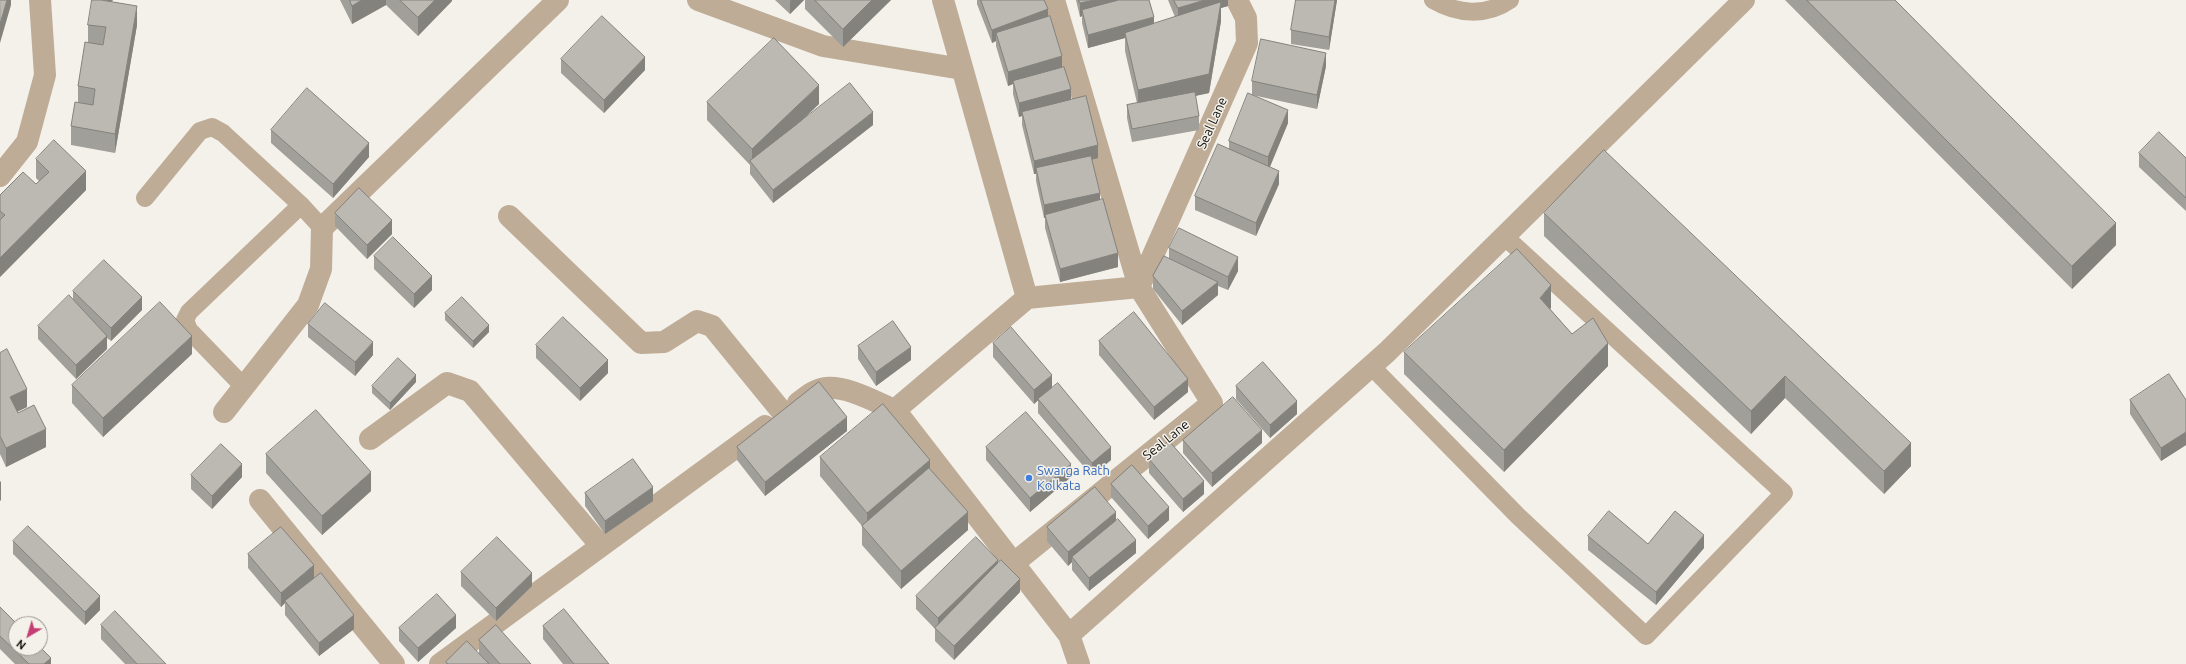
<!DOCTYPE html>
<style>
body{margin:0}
#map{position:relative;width:2186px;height:664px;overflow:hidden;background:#f3f1e9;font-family:Ubuntu,sans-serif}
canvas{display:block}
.north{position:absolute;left:8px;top:616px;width:40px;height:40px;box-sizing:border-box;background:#f3f1e9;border:1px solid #989691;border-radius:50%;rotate:218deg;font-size:11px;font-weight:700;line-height:16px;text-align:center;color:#0f0e0c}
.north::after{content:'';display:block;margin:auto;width:14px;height:18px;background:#c63c75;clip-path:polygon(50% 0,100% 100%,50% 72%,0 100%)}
</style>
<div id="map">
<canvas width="2186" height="664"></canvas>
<div class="north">N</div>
</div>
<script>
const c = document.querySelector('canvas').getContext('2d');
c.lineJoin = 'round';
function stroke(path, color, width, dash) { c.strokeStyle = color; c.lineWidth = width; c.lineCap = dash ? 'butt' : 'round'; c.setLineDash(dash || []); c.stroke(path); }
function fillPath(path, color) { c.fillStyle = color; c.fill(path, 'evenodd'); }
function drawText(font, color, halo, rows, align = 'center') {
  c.font = font + ' Ubuntu,sans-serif'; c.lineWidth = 3; c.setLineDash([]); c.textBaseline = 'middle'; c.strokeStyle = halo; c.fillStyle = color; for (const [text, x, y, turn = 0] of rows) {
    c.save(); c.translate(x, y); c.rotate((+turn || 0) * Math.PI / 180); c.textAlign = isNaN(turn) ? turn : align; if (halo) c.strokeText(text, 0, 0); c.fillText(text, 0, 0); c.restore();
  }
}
const lane = new Path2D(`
 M1433,0C1457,14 1486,17 1510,0
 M145,198L200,131L212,127L223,133L301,205L322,228
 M1371,366L1518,516L1646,636L1784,493L1504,236
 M244,387L189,330L185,320L189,312L301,205`);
const street = new Path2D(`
 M698,0L823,46L962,69
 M943,0L1027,298L895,410L1069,635L1079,664
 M0,176L27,142L45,75L40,0
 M509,216L641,343L664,342L697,321L712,326L783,413
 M1027,298L1139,287L1247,43L1246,18L1237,0
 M798,403C806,397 815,389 826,388C848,386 875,402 895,410
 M224,412L308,305L321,269L322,228L558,0
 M370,439L447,383L470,391L601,546
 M260,500L394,664
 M1014,563L1212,403L1139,287L1054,0
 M1069,635L1387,352L1744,0
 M440,664L765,426`);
const wall = new Path2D(`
 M103,0H113L111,2L137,25L115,153L71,145V126L78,102V86L88,42V25Z
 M340,0H452V1L418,36L386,5L352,24Z
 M775,0H804L790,14Z
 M805,0H891L843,47L805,9Z
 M977,0H1044L1048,17L1071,100L1098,158L1092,160L1100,200L1118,267L1060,282L1045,228V218H1044L1036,181V174H1034L1022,125V116L1019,117L1013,94V84L1008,86L996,46V41L992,43L977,4Z
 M1076,0H1149L1154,24L1175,17L1168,0H1228V6L1221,8V21L1209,93L1195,96L1199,116V130L1132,142L1127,118V105L1137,103L1125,51V38L1088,48L1082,23V16L1080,17Z
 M1296,0H1337L1329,50L1291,44V30Z
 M1785,0H1895L2116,245L2072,289Z
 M561,59L645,70L604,113L561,73Z
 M1326,66L1317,109L1252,95V81Z
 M707,102L819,104L798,124L873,125L773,203L750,174V165L707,120Z
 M1288,123L1270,167L1279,184L1256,236L1195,210V196L1229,149V141Z
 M271,130L369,157L333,198L271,143Z
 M2139,153L2186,158V211L2139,167Z
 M36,159L86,190L0,277V195L36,184L39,181L36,178Z
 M335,213L392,234L367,259L335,226Z
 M1544,213L1911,443V466L1884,494L1785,398L1751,434L1544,236Z
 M1169,248L1238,271L1228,290L1218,286V295L1182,325L1153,289V276L1169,258Z
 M374,256L432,290L414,308L374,269Z
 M73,291L142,310L111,341L107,338V349L76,379L38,339V326L73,300Z
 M1551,308L1550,309L1572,334L1608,366L1504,472L1404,374V352Z
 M445,313L489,332L473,348L445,320Z
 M308,324L373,355L355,376L308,337Z
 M1099,341L1188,392L1154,420L1099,355Z
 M993,343L1052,388L1111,460L1092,476L1038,413V400L1034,404L993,357Z
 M536,345L608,373L580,401L536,358Z
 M858,346L911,360L876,386L858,359Z
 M0,353L27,407L17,412L46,447L6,467L0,454Z
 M192,354L103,437L72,403V385Z
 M416,382L390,410L372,393V386Z
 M1236,386L1297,414L1270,438L1236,399Z
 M2130,400H2186V445L2161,461L2130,414Z
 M847,431L765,496L737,460V447Z
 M1183,440L1262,443L1212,487L1183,453Z
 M986,447L1071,477L1030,512L986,460Z
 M266,454L371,491L322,535L266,473Z
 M820,457L930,469L968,530L901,589L862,545V526L820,476Z
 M1149,459L1204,494L1183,512L1149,473Z
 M191,475L242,477L212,509L191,489Z
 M1111,484L1169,520L1148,539L1111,497Z
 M585,493L653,501L605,534L585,506Z
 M1116,521L1136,553L1089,591L1072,570V562L1068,566L1047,541V527Z
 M1588,536L1648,544L1704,548L1656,605L1588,550Z
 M13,541L100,610L85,625L13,554Z
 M248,554L314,579L354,629L319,656L285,615V603L281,607L248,568Z
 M998,563L1020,592L954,660L935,641V629L916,609V596Z
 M461,572L532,586L496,621L461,586Z
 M0,607L51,664H15L0,649Z
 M101,625L166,664H125L101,639Z
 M543,626L609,664H563L543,639Z
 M399,628H456L418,662L399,641Z
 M479,640L531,664H446V662L479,653Z`);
const shadedWall = new Path2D(`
 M7,0H11V5L0,43V24Z
 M107,0H113L107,5Z
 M362,0H386V5L352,24V6Z
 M435,0H452V1L418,36V17Z
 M791,0H804L790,14V1Z
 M872,0H891L843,47V29Z
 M1095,0H1145L1082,10V16L1080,17V3Z
 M1205,0H1228V6L1221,8V21L1209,93L1138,108V90L1178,22V8Z
 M1335,0H1337L1329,50V37Z
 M137,6V25L115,153V134Z
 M1048,9V22L996,33V41L992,43V30Z
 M1154,17V30L1125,33V38L1088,48V35Z
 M1326,53V66L1317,109V95Z
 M1062,56V69L1013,81V84L1008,86V72Z
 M645,57V70L604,113V100Z
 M819,85V104L754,166L752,164V149Z
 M1071,89V103L1022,112V116L1019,117V103Z
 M1288,110V123L1268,171V157Z
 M873,112V125L773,203V190Z
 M369,143V157L333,198V184Z
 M1098,145V158L1037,173L1036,168V174H1034V161Z
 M86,171V190L0,277V258Z
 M1279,171V184L1256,236V223Z
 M1100,193V206L1045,215V218H1044V205Z
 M392,220V234L367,259V245Z
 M2116,223V245L2072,289V266Z
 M1118,253V267L1060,282V269Z
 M1238,257V271L1228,290V277Z
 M432,276V290L414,308V294Z
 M1218,282V295L1182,325V311Z
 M1551,285V308L1540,320V298Z
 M142,297V310L111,341V328Z
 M489,325V332L473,348V341Z
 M107,336V349L76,379V365Z
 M192,336V354L103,437V418Z
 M373,342V355L355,376V362Z
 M1608,343V366L1504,472V450Z
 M911,347V360L876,386V372Z
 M608,360V373L580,401V388Z
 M416,375V382L390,410V403Z
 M1052,375V388L1034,404V390Z
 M1785,376V398L1751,434V411Z
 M1188,379V392L1154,420V407Z
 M27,389V407L10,415V397Z
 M1297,401V414L1270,438V425Z
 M847,417V431L765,496V482Z
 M46,429V447L6,467V448Z
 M1262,430V443L1212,487V473Z
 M2186,432V445L2161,461V448Z
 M1911,443V466L1884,494V471Z
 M1111,447V460L1092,476V463Z
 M930,460V478L867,531V513Z
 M242,464V477L212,509V496Z
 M1071,464V477L1030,512V498Z
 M371,472V491L322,535V516Z
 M1,481V500L0,501V482Z
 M1204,481V494L1183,512V499Z
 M653,487V501L605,534V521Z
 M1169,507V520L1148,539V526Z
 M968,512V530L901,589V571Z
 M1116,512V526L1072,557V562L1068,566V552Z
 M1704,535V548L1656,605V592Z
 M1136,540V553L1089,591V578Z
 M998,560V573L938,631V618Z
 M314,565V579L285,601V603L281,607V593Z
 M532,573V586L496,621V608Z
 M1020,579V592L954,660V646Z
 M100,596V610L85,625V612Z
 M354,615V629L319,656V643Z
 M456,615V628L418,662V648Z
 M51,658V664H44Z`);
const building = new Path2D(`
 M0,0H7L0,24Z
 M92,0H101L137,6L115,134L71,126L75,102L93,105L95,89L78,86L85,42L103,45L106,27L88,25Z
 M350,0H362L352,6Z
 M400,0H435L418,17Z
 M815,0H872L843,29Z
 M981,0H1044L1048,9L992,30Z
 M1079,0H1095L1080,3Z
 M1119,0H1149L1154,17L1088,35L1082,10Z
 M1174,0H1205L1178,8Z
 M1296,0H1335L1329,37L1291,30Z
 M1807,0H1895L2116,223L2072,266Z
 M1221,2L1209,74L1138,90L1125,33Z
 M602,16L645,57L604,100L561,59Z
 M1050,16L1062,56L1008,72L996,33Z
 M774,38L819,85L752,149L707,102Z
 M1261,39L1326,53L1317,95L1252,81Z
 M1064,67L1071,89L1019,103L1013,81Z
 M850,83L873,112L773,190L750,161Z
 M307,88L369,143L333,184L271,130Z
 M1195,92L1199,116L1132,129L1127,105Z
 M1248,93L1288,110L1268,157L1229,141Z
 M1086,96L1098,145L1034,161L1022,112Z
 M2159,132L2186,158V198L2139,153Z
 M54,140L86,171L0,258V220L5,215L0,211V195L23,172L36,184L49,172L36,159Z
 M1218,144L1279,171L1256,223L1195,196Z
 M1604,150L1911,443L1884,471L1785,376L1751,411L1544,213Z
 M1091,156L1100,193L1044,205L1036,168Z
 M359,188L392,220L367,245L335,213Z
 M1103,199L1118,253L1060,269L1045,215Z
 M1179,228L1238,257L1228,277L1169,248Z
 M393,237L432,276L414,294L374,256Z
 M1517,249L1551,285L1540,298L1572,334L1593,318L1608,343L1504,450L1404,352Z
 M1164,256L1218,282L1182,311L1153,276Z
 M104,260L142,297L111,328L73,291Z
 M69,295L107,336L76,365L38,326Z
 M462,297L489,325L473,341L445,313Z
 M160,302L192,336L103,418L72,385Z
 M325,303L373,342L355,362L308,324Z
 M1134,312L1188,379L1154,407L1099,341Z
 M563,317L608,360L580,388L536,345Z
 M893,321L911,347L876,372L858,346Z
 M1011,327L1052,375L1034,390L993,343Z
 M7,349L27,389L10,397L18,413L34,405L46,429L6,448L0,436V353Z
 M398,358L416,375L390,403L372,386Z
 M1263,362L1297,401L1270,425L1236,386Z
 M2169,374L2186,400V432L2161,448L2130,400Z
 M819,382L847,417L765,482L737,447Z
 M1058,383L1111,447L1092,463L1038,399Z
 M1233,397L1262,430L1212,473L1183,440Z
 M883,404L930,460L867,513L820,457Z
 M316,410L371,472L322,516L266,454Z
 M1026,412L1071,464L1030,498L986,447Z
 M1169,441L1204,481L1183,499L1149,459Z
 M221,444L242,464L212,496L191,475Z
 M633,459L653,487L605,521L585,493Z
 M1132,465L1169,507L1148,526L1111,484Z
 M929,468L968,512L901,571L862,526Z
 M1095,487L1116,512L1068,552L1047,527Z
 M1609,511L1648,544L1675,511L1704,535L1656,592L1588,536Z
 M1118,519L1136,540L1089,578L1072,557Z
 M28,526L100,596L85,612L13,541Z
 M281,527L314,565L281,593L248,554Z
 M497,537L532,573L496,608L461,572Z
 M976,537L998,560L938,618L916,596Z
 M1001,560L1020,579L954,646L935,628Z
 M321,573L354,615L319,643L285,601Z
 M437,594L456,615L418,648L399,628Z
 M0,607L17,624H16V648H40V647L51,658L44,664H29L0,636Z
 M564,609L609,664H574L543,626Z
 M115,611L166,664H137L101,625Z
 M496,625L531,664H500L479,640Z
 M467,641L489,664H448L446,662Z`);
const markers = [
 [1029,478,4,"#3f7fe0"]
];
const streetNames = [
 ["Seal Lane",1212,123,-66],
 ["Seal Lane",1166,440,-39]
];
const shopNames = [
 ["Swarga Rath",1037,471],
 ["Kolkata",1037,486]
];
stroke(lane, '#beac97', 18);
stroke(street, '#beac97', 22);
fillPath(wall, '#a19f99');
fillPath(shadedWall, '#83827d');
fillPath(building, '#bbb9b2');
stroke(building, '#83827d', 1);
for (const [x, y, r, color] of markers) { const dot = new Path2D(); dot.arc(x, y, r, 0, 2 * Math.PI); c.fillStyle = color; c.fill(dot); stroke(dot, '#f3f1e9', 1.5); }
drawText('13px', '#0f0e0c', '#f3f1e9', streetNames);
drawText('13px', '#366cbe', '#f3f1e9', shopNames, 'left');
</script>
